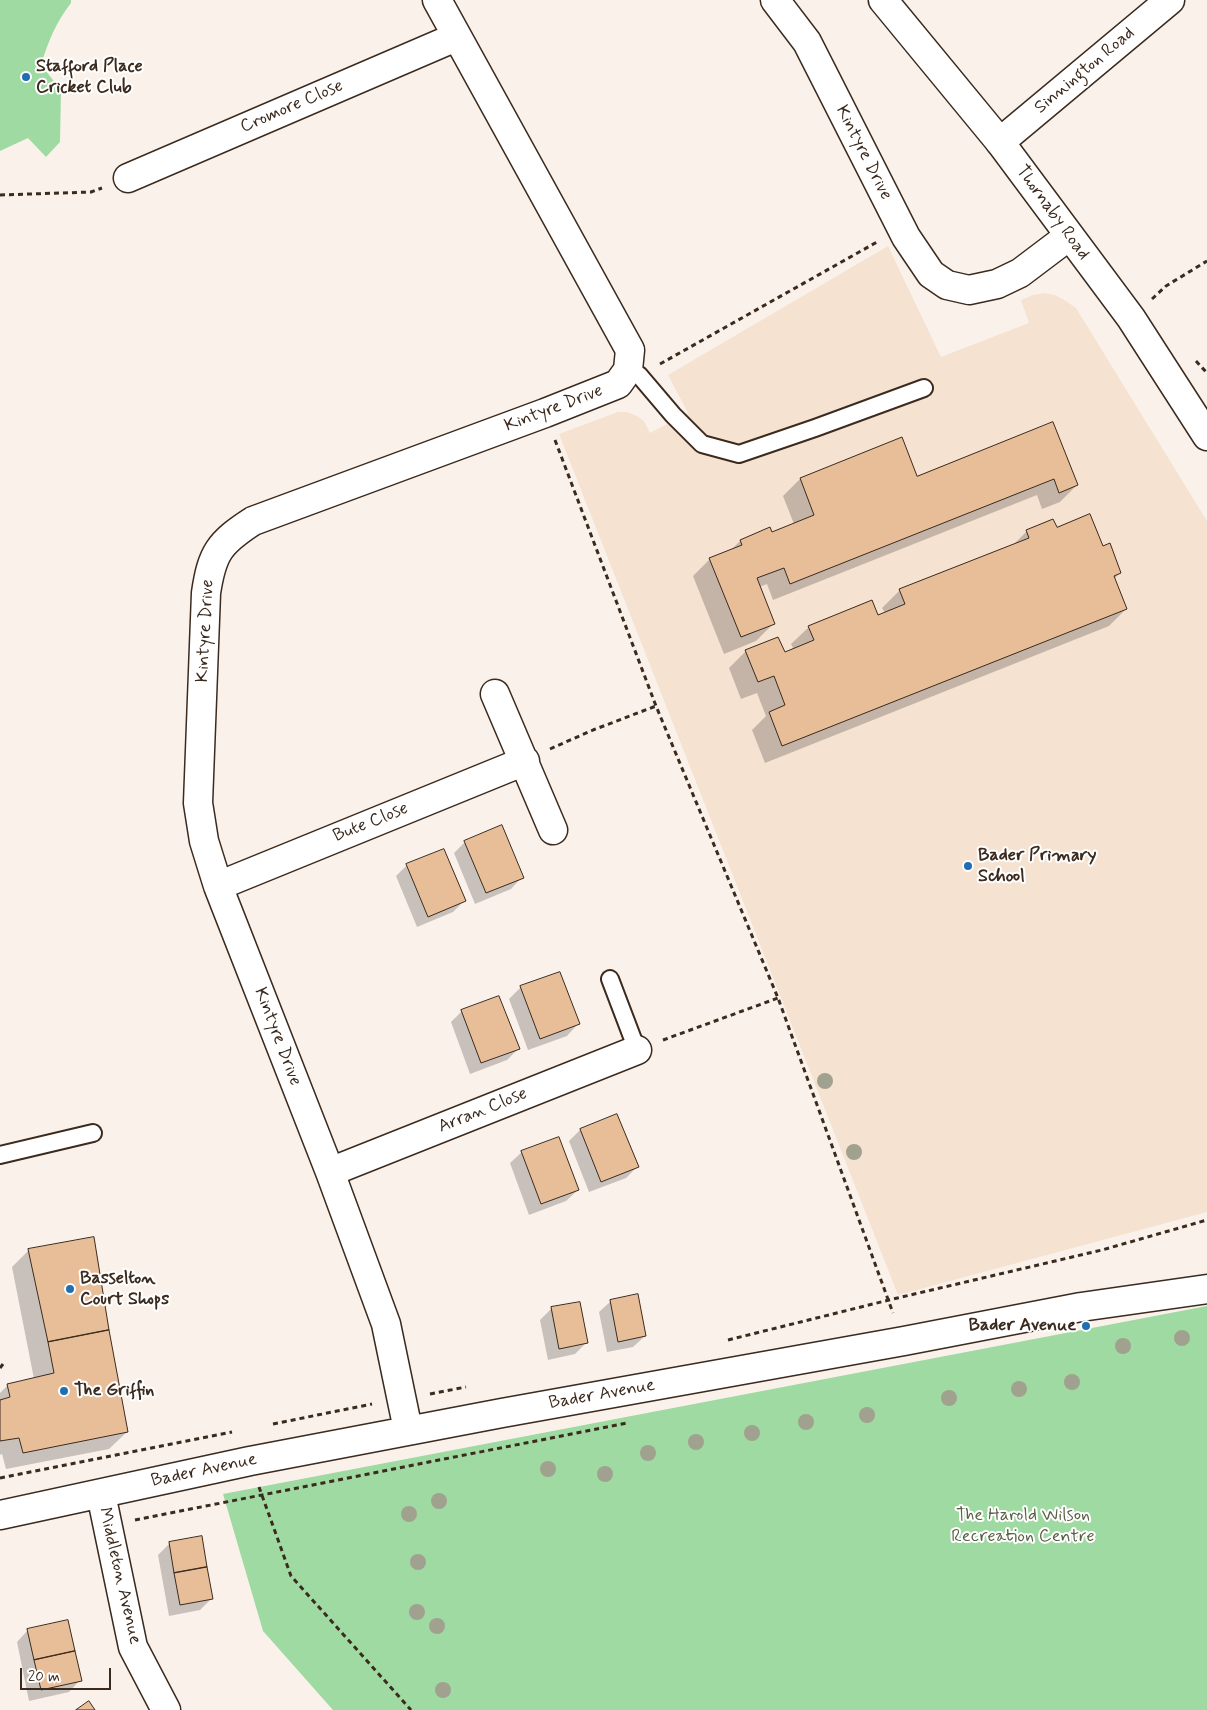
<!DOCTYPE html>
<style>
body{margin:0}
#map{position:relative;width:1207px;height:1710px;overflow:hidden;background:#faf2ea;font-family:Mynerve,sans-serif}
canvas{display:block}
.scale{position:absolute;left:20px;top:1668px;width:91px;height:22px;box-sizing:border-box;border:2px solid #3b2a1e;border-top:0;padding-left:6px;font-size:15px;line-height:18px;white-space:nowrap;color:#3b2a1e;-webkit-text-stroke:4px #fff;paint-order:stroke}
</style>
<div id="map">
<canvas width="1207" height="1710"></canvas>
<div class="scale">20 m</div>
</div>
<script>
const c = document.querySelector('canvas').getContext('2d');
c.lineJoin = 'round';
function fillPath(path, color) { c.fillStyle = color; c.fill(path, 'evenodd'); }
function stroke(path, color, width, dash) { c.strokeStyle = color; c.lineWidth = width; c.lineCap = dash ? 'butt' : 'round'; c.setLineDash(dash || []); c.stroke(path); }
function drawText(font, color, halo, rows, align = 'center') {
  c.font = font + ' Mynerve,sans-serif'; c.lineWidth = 4; c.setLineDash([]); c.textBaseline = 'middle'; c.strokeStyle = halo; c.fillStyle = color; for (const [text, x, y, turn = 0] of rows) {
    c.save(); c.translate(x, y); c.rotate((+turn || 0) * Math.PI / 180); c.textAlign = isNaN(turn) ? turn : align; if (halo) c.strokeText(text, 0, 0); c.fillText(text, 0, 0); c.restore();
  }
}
const built = new Path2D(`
 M888,246L941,357L1029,323L1021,300L1033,295L1045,293L1055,295L1066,301L1076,308L1207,521V1212L898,1295L559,434L618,412H627L637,416L644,421L650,433L688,413L668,375Z`);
const green = new Path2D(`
 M0,0H71V3C56,22 48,42 41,65L61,90L60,142L46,157L28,138L0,151Z
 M1207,1306V1710H333L263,1631L223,1494Z`);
const shadow = new Path2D(`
 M1053,424L1077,485L1060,502L1042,509L1037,495L773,600L767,584L759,587L773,624L756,641L724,654L693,576L710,559L730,551L740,541L771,533L794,524L783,496L800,479L917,478Z
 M1053,521L1056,529L1102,548L1120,573L1114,579L1126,609L1109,626L765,763L752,730L766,716L757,693L741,699L729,668L746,651L784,653L794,650L791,644L809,627L877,616L885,613L882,608L900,590L1013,545L1027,531Z
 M465,842L522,877L511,889L475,904L454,853Z
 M407,865L464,901L453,912L417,927L396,876Z
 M521,987L578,1024L567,1036L528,1050L509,999Z
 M462,1011L518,1049L507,1060L470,1074L451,1022Z
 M616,1115L637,1167L626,1178L589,1192L569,1141L580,1130Z
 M522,1152L578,1190L566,1201L529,1215L510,1163Z
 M29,1250L127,1432L109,1449L6,1469L2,1454L0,1455V1393L8,1385L34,1379L12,1267Z
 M611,1301L645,1336L633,1347L607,1352L599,1312Z
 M552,1308L586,1343L575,1354L548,1360L540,1320Z
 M169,1544L212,1598L200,1610L169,1616L158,1555Z
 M28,1630L80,1680L69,1692L29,1701L17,1642Z`);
const building = new Path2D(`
 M1053,422L1078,485L1059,493L1054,479L790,584L784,568L757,578L775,624L741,637L709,558L742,545L740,540L770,527L772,532L814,515L800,478L902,437L917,476Z
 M1090,514L1103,546L1110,543L1121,573L1114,576L1127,609L782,746L769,712L785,705L774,676L758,682L745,650L778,637L785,652L814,640L808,626L872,600L878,615L905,604L899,589L1029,538L1026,530L1053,519L1057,527Z
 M502,825L524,878L486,893L464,841Z
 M444,849L466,901L428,917L406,864Z
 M560,972L580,1024L540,1039L520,986Z
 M499,996L520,1049L481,1063L461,1010Z
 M617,1114L639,1167L601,1182L580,1129Z
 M559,1137L579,1190L541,1204L521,1151Z
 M94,1237L109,1330L48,1342L28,1249Z
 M638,1294L646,1336L618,1342L610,1300Z
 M580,1302L588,1343L559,1349L551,1307Z
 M109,1330L128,1432L23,1453L19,1438L0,1441V1400L10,1397L7,1384L54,1373L48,1342Z
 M202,1536L207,1567L174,1573L169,1542Z
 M207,1567L213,1599L180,1605L174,1573Z
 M68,1620L75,1651L34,1660L27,1629Z
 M75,1651L82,1681L41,1690L34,1660Z
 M89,1701L95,1710H76Z`);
const path = new Path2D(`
 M0,195L91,192L102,188
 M1152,299L1166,286L1207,261
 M1196,361L1207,373
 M660,364L877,242
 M555,440L656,706L778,998L893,1313
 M550,749L593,730L656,706
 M663,1040L778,998
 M728,1340L889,1300L1102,1250L1207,1220
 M0,1368L3,1364
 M430,1394L466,1387
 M273,1424L372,1404
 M0,1478L232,1432
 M259,1487L291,1576L411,1710
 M135,1520L627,1423`);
const lane = new Path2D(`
 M628,370L639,375L673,415L702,444L739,454L815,428L924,388
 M610,979L637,1050
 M0,1155L93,1133`);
const street = new Path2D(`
 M775,0L807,42L906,237L931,274L947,285L969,290L997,284L1020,273L1069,236
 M1000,142L1170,0
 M128,178L456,37
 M495,694L553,830
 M218,886L525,761
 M330,1172L637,1050
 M408,1430L386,1324L330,1172L218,886L204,841L198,803L206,593C212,553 219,543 253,521L545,413L618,384L628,370L630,350L437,0
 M101,1494L133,1647L166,1710
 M0,1515L250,1461L502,1413L904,1341L1081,1307L1207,1289`);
const secondary = new Path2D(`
 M883,0L1000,142L1131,318L1207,436`);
const trees = [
 [825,1081],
 [854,1152],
 [1182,1338],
 [1123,1346],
 [1072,1382],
 [1019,1389],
 [949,1398],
 [867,1415],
 [806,1422],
 [752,1433],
 [696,1442],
 [648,1453],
 [548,1469],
 [605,1474],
 [439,1501],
 [409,1514],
 [418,1562],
 [417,1612],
 [437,1626],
 [443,1690]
];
const markers = [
 [26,77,5,"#1f6fb2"],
 [968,866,5,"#1f6fb2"],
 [70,1289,5,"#1f6fb2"],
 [1086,1326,5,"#1f6fb2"],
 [64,1391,5,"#1f6fb2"]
];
const poiNames = [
 ["Stafford Place",36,67],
 ["Cricket Club",36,88],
 ["Bader Primary",978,856],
 ["School",978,877],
 ["Basselton",80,1279],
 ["Court Shops",80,1300],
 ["Bader Avenue",1076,1326,"right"],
 ["The Griffin",74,1391]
];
const streetNames = [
 ["Sinnington Road",1085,71,-40],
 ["Cromore Close",292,107,-23],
 ["Kintyre Drive",863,153,63],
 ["Thornaby Road",1052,213,54],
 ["Kintyre Drive",554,409,-21],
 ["Kintyre Drive",206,631,-87],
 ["Bute Close",371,823,-22],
 ["Kintyre Drive",277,1037,69],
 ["Arran Close",483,1111,-22],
 ["Bader Avenue",602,1395,-10],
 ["Bader Avenue",204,1471,-12],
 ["Middleton Avenue",119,1576,77]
];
const parkNames = [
 ["The Harold Wilson",1023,1516],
 ["Recreation Centre",1023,1537]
];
fillPath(built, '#f5e2d1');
fillPath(green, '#9edaa1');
fillPath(shadow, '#0003');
fillPath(building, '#e8be98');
stroke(building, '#3b2a1e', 1);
stroke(lane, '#3b2a1e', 20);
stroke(street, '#3b2a1e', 31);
stroke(secondary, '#3b2a1e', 31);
stroke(path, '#3b2a1e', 3, [5, 4]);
stroke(lane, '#fff', 16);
stroke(street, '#fff', 28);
stroke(secondary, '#fff', 28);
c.fillStyle = '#a1a18f';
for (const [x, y] of trees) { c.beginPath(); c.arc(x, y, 8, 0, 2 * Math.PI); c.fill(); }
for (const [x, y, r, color] of markers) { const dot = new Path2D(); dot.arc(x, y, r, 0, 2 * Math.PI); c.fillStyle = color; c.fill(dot); stroke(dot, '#fff', 2); }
drawText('bold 18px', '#3b2a1e', '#fff', poiNames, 'left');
drawText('18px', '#3b2a1e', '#fff', streetNames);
drawText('18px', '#595f45', '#fff', parkNames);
</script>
